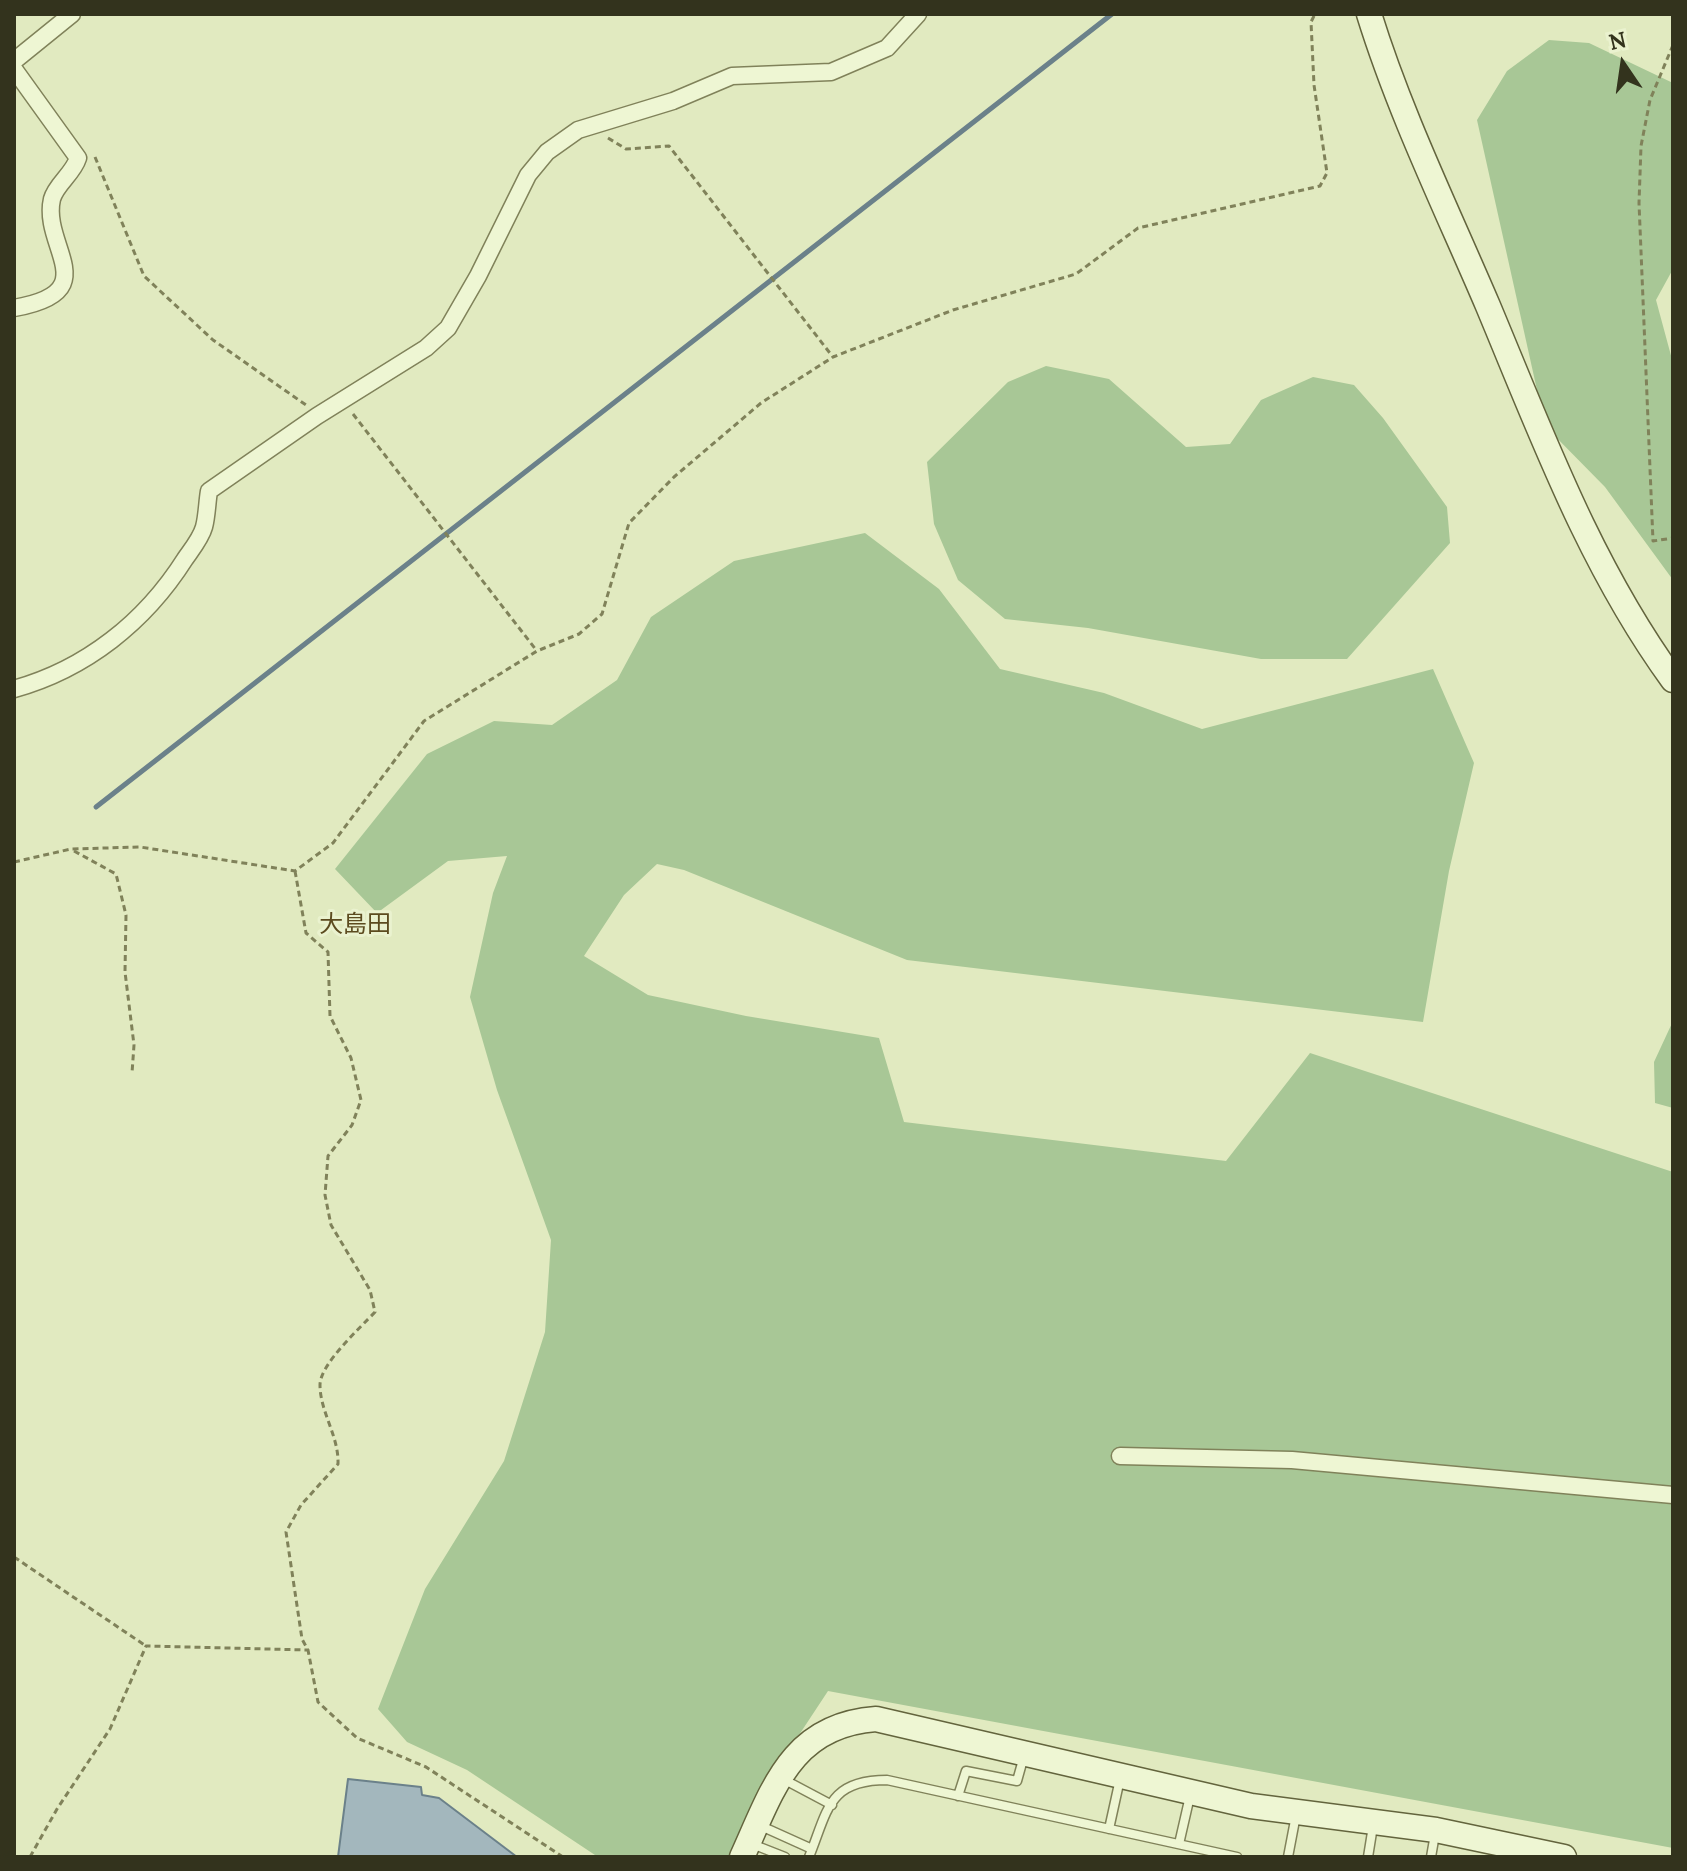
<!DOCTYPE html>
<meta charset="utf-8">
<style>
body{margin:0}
#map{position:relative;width:1687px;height:1871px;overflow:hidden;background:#e1eac0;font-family:Lora,serif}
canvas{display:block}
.frame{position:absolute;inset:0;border:16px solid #33331d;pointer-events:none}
.north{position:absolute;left:1583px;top:24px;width:80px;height:80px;-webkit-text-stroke:6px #eaf2cf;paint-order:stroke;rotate:347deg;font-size:22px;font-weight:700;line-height:32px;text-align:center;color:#33331d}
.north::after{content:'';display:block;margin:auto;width:28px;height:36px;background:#33331d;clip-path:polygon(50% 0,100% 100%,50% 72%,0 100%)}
</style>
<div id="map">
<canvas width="1687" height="1871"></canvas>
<div class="frame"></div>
<div class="north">N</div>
</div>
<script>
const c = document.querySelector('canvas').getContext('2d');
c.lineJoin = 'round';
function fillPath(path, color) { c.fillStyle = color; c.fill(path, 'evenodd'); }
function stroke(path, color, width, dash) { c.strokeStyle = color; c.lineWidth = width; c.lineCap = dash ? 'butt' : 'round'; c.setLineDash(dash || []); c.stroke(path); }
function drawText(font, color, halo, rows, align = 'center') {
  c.font = font + ' Lora,"Noto Sans JP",serif'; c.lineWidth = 6; c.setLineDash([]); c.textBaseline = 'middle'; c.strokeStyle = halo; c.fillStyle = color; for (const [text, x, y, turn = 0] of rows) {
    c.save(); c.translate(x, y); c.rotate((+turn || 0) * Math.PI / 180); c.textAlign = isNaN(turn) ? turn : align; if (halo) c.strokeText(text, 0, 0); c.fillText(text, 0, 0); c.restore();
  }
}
const green = new Path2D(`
 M1549,40L1589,43L1673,83V269L1656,300L1673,363V580L1605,487L1545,426L1477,120L1507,71Z
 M1046,366L1109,379L1186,447L1230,444L1261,400L1313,377L1354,385L1383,418L1447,507L1450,543L1347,659H1261L1088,628L1005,619L958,580L934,524L927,462L1008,382Z
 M865,533L939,589L1000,669L1104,693L1202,729L1433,669L1474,763L1449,871L1423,1022L907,960L684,870L657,864L624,895L584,956L648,995L746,1016L879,1038L904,1122L1226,1161L1310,1053L1673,1172V1848L828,1691L770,1779L733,1857H598L467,1770L407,1742L378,1709L425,1589L504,1461L545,1332L551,1240L497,1090L470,997L493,893L507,856L448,861L377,913L335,869L427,754L494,721L552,725L617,680L651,617L734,561Z
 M1673,1021V1108L1655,1103L1654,1062Z`);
const water = new Path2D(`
 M348,1779L421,1787L422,1795L439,1798L517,1857H338Z`);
const stream = new Path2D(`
 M96,807L1112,14`);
const path = new Path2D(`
 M1673,45L1650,100L1641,146L1639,203L1653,541L1673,538
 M608,138L626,149L669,146L833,357
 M95,157L144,276L213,340L306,405
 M353,414L537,651
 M74,851L116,874L126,915L125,972L134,1045L132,1073
 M14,862L71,849L140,847L295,871L333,843L424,721L537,651L579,634L602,614L629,523L674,477L761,403L833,357L953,310L1076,274L1138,228L1320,186L1327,173L1314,85L1311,22L1315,14
 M295,871L306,933L328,952L330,1016L351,1058L361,1100L352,1125L328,1156L325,1195L331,1225L370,1290L375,1312C360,1328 320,1364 320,1385C320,1412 339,1436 338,1464L301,1505L286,1532L302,1639L308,1650L318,1702L357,1738L426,1767L563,1857
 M14,1557L146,1646
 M30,1857L57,1809L110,1729L146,1646L308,1650`);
const lane = new Path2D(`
 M783,1779L832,1805
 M958,1796L966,1771L1017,1781L1024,1756
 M761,1826L812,1849
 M1109,1829L1120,1779
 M752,1844L785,1857
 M1179,1844L1190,1796
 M809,1857C828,1810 828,1780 887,1780L1237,1857
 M1288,1857L1296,1815
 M1368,1857L1373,1826
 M1431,1857L1435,1834`);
const street = new Path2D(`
 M14,61L72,14
 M14,69L78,158C73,174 56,184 52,199C41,247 107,292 14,308
 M14,689C86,669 145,622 185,559C192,549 201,538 204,527C207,516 207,503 209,491L317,416L426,348L448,328L478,276L528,175L547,152L578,130L673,101L732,76L831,72L887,48L918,14
 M1120,1456L1292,1460L1673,1495`);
const secondary = new Path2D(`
 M1369,14C1400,114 1447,210 1488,306C1542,435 1590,566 1673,680
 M742,1857C773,1789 791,1725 876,1719L1251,1806L1436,1830L1564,1857`);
const neighbourhoodNames = [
 ["大島田",355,925]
];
fillPath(green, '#a8c796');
fillPath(water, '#a3b7bd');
stroke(water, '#6b818a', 2);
stroke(stream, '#6b818a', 5);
stroke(lane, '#80825a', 11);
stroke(street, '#80825a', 19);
stroke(secondary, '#63643d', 27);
stroke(path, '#80825a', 3, [6, 4]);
stroke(lane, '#eef6d3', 8);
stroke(street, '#eef6d3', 16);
stroke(secondary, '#eef6d3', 24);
drawText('24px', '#5c4b1f', '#eaf2cf', neighbourhoodNames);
</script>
